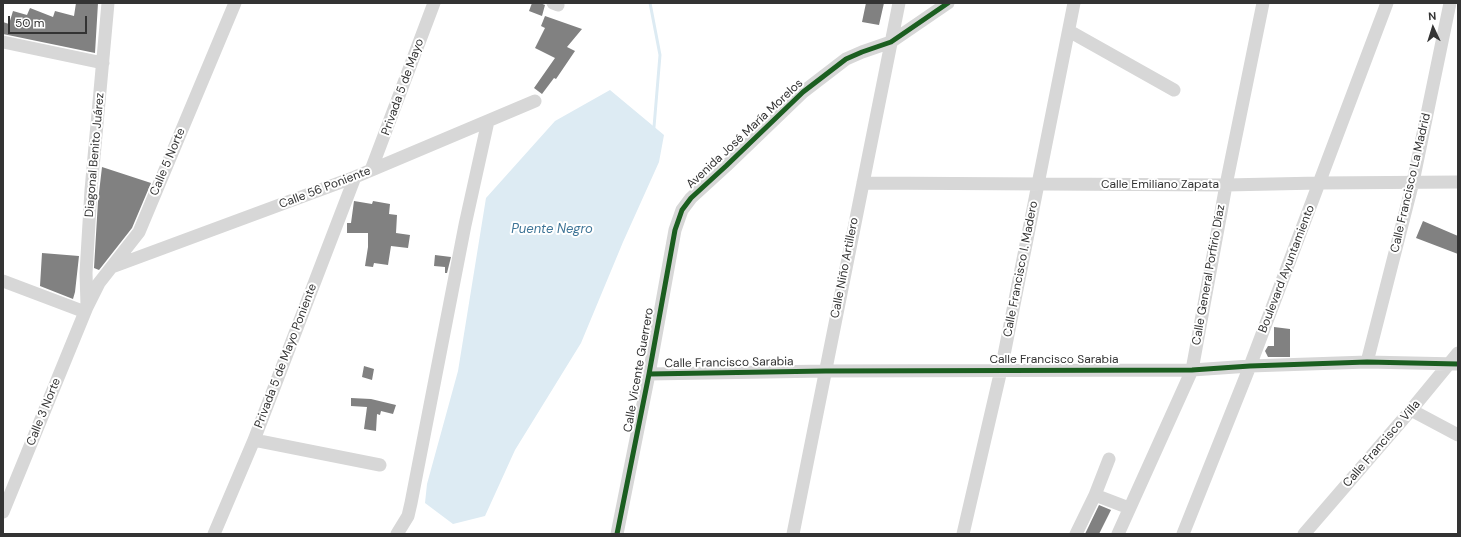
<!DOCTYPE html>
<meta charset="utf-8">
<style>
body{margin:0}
#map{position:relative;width:1461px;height:537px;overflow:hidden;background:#fff;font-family:"DM Sans",sans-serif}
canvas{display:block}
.frame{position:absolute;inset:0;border:4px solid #333;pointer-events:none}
.north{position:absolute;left:1413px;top:8px;width:40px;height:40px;-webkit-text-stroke:3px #fff;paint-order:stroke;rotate:356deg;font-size:11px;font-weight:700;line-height:16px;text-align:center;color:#333}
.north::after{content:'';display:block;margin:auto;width:14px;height:18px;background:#333;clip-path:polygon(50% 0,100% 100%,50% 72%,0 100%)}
.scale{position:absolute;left:8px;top:16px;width:79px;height:18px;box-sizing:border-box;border:2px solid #333;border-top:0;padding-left:5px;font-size:12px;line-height:14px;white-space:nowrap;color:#333;-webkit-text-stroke:3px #fff;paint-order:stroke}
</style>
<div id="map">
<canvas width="1461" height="537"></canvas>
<div class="frame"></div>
<div class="north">N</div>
<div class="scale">50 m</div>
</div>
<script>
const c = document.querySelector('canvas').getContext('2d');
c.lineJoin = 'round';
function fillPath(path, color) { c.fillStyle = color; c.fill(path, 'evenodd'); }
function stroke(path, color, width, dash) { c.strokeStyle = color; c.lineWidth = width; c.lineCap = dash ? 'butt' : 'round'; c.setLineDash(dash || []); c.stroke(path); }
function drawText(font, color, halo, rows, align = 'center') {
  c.font = font + ' "DM Sans",sans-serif'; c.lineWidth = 4; c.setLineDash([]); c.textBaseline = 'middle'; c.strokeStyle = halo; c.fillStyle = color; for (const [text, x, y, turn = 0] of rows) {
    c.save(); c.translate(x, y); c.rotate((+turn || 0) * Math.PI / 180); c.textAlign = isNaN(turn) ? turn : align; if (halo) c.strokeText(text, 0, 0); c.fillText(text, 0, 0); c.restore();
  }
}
const water = new Path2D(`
 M610,90L664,135L659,162L623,242L581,343L515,450L485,516L453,524L425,503L427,484L458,371L486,198L555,121Z`);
const stream = new Path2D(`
 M650,3L660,55L654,127L653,130`);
const building = new Path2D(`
 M76,3H98L95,53L3,34V22L9,24L13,11L27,15L30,8L53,17L55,11L74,16Z
 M532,3H540L545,5L542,16L529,11Z
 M866,3H884L879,25L862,22Z
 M545,16L582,29L567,47L575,51L556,79L554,78L542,94L534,88L555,58L535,48L545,28L541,26Z
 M102,167L151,183L132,228L99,270L94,268L98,201Z
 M354,201L372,204L373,201L390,204L389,214L397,215L396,233L410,235L408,248L391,246L388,265L374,263L373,267L365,266L368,247V233H347V223H351Z
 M1423,221L1458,236V254L1416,238Z
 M42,253L79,256L75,292L73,299L40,286Z
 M435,255L451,257L447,273H445V267L434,266Z
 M1274,327L1290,329V357H1268L1265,351L1268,346H1274Z
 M364,366L374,369L372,380L362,377Z
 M351,398L371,399L396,405L393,414L381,411L380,415L377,414L376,431L364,429L367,407L351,406Z
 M1099,505L1111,510L1099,534H1085Z`);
const minor = new Path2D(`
 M553,3L558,5
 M1069,31L1174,90
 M3,42L103,63
 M371,170L434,3
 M863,183L1226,185L1319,183L1458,182
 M112,267L355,177L535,101
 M3,281L85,312
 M87,305L86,273L91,190L108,3
 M1367,362L1413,182L1450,3
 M649,374L825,371L1192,370L1250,366L1367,362L1458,364
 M1411,410L1458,435
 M254,440L380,465
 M1095,495L1109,459
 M3,512L87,307L99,283L139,232L235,3
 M214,534L254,440L355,177
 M397,534L408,516L411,503L465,225L488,121
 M617,534L649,374L675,230L682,210L691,198L726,166L803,92L846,59L862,52L891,42L948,3
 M793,534L899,3
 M963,534L1001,370L1074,3
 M1076,534L1095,495L1129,508
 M1118,534L1192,370L1226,185L1263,3
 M1183,534L1250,366L1387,3
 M1304,534L1411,410L1458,353`);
const cycleway = new Path2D(`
 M649,374L825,371L1192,370L1250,366L1367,362L1458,364
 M617,534L649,374L675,230L682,210L691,198L726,166L803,92L846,59L862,52L891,42L948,3`);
const streetNames = [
 ["Privada 5 de Mayo",403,87,-70],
 ["Avenida José María Morelos",745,134,-43],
 ["Diagonal Benito Juárez",95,155,-85],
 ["Calle 5 Norte",168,162,-67],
 ["Calle Francisco La Madrid",1411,183,-77],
 ["Calle Emiliano Zapata",1160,185],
 ["Calle 56 Poniente",325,188,-21],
 ["Calle Niño Artillero",845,268,-79],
 ["Calle Francisco I. Madero",1021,269,-79],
 ["Boulevard Ayuntamiento",1287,269,-69],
 ["Calle General Porfirio Díaz",1209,275,-80],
 ["Privada 5 de Mayo Poniente",286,356,-69],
 ["Calle Francisco Sarabia",1054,360],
 ["Calle Francisco Sarabia",729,363,-1],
 ["Calle Vicente Guerrero",639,370,-80],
 ["Calle 3 Norte",44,412,-68],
 ["Calle Francisco Villa",1382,444,-49]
];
const waterNames = [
 ["Puente Negro",552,230]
];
fillPath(water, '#ddebf3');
stroke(stream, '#ddebf3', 3);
fillPath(building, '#818181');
stroke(minor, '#d7d7d7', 13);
stroke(cycleway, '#1b5e20', 5);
drawText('12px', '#333', '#fff', streetNames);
drawText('italic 13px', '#3f7597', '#fff', waterNames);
</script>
